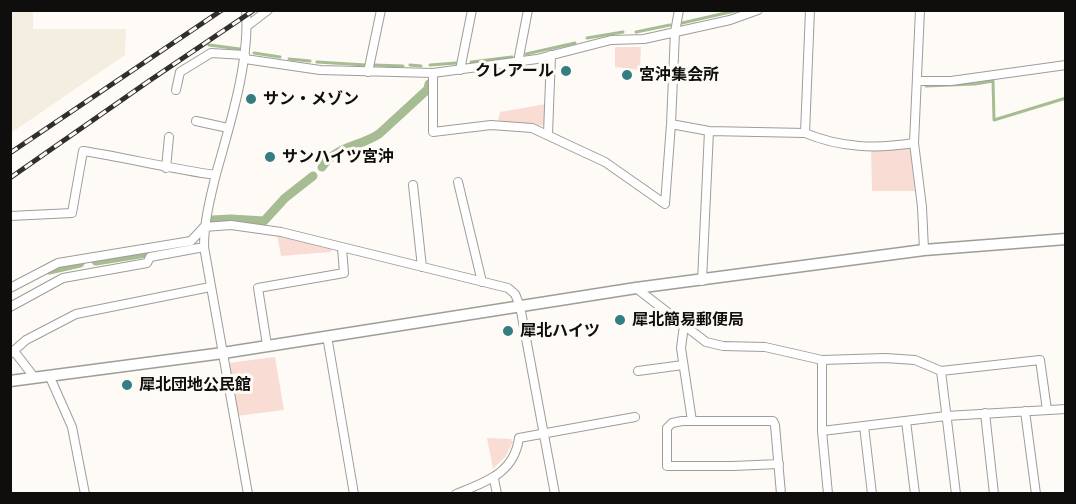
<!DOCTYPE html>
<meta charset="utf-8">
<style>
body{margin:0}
#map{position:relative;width:1076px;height:504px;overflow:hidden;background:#fefbf6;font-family:Montserrat,sans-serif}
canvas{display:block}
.frame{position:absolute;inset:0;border:12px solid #0f0e0c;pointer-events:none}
</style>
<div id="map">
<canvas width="1076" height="504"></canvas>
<div class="frame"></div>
</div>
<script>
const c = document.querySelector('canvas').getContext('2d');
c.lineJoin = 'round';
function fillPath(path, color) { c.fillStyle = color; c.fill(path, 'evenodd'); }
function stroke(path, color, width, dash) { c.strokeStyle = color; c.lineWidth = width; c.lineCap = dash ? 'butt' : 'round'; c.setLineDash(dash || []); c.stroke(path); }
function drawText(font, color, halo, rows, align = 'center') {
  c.font = font + ' Montserrat,"Noto Sans JP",sans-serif'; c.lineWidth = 6; c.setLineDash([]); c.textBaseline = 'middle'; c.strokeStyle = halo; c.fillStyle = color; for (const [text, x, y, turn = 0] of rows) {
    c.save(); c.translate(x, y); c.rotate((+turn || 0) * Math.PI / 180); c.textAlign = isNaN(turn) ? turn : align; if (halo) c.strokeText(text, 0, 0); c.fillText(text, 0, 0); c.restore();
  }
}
const built = new Path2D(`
 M11,10L33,11V29H126L125,55L11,133Z`);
const green = new Path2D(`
 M615,47H641L640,70L615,67Z
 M546,104V125C538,127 507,122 498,120L500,112Z
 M910,147L915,191H872L871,151Z
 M277,235L332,248L331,252L281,256Z
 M275,357L284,410L237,416L228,363Z
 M487,438L511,439L513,442L505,457L493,469Z`);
const stream = new Path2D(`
 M682,23L739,10
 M636,32L670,25
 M587,38L623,32
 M209,45L240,49
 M254,53L280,57
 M526,54L575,43
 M289,59L310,61
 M317,62L366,65
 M471,62L512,57
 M374,65L403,66
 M410,65L421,66
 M430,65L456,63
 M926,86L975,84L993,81L994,120L1066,98`);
const canal = new Path2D(`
 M322,167C336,146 359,147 379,134L428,89L429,84
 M212,220L231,219L264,221L285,198L313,176
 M96,261L183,247
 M49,270L80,263`);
const minor = new Path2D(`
 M246,10C250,62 230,124 216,174C210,199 204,222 204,247L248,494
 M920,10L914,143L922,207L924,250
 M247,26L268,10
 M245,59L320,70L433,73L537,59L611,40L644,39L730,20L758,10
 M518,62L528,10
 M460,70L472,10
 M368,72L381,10
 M433,73V132L491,125L532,128L605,162L665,204L671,124L675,32L679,10
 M917,81H951L1066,65
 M176,90L180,72L211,53L245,55
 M196,121L228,128
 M671,124L709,131L805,133C841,148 876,149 914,143
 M805,133L810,10
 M548,134L551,55
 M166,168L169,137
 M458,182L482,282
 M413,185L422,267
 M10,216L72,213L83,151C128,158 171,169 216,175
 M702,281L709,131
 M10,288L58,263L191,241L204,227L231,225L281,232L508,288L515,294L520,306L555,494
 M636,288L706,342L723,346L765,347L822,360L885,358L915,360L941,371L1040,360L1047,410
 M10,307L63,278L147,263L150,257L204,247
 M684,325L681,348L692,421
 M327,336L354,494
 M267,345L258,288L344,273L342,248
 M14,351L34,377
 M10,354L26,340L76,314L210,287
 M822,360V431L828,494
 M638,371L683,365
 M941,371L956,494
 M49,375L72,427L85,494
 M1025,411L1036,494
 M985,413L994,494
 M906,421L915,494
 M864,426L872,494
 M822,431L946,416L1066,409
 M779,464L733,466H667V428L672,423L682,421H773L775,425L781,494
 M494,479L497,494
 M456,494C485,482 514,474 519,438L635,417`);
const tertiary = new Path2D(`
 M10,381L223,353L636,288L924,250L1066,239`);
const rail = new Path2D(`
 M10,153L222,10
 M10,178L149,81L254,10`);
const markers = [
 [566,71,6,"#347d80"],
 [627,75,6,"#347d80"],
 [251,99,6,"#347d80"],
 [270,157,6,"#347d80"],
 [620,320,6,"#347d80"],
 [508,331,6,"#347d80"],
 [127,385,6,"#347d80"]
];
const poiNames = [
 ["クレアール",554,71,"right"],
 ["宮沖集会所",639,75],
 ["サン・メゾン",263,99],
 ["サンハイツ宮沖",282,157],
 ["犀北簡易郵便局",632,320],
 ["犀北ハイツ",520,331],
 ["犀北団地公民館",139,385]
];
fillPath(built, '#f4eee1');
fillPath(green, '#f9ddd5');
stroke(stream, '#a6bc92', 3);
stroke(canal, '#a6bc92', 9);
stroke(minor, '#9f9d98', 10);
stroke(tertiary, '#9f9d98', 13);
stroke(minor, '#fff', 8);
stroke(tertiary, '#fff', 10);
stroke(rail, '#302f2d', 5);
stroke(rail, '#fefbf6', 3, [9]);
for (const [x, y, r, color] of markers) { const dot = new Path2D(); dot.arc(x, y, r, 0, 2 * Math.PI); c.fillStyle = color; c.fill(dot); stroke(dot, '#fefbf6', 2); }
drawText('bold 16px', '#0f0e0c', '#fefbf6', poiNames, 'left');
</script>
